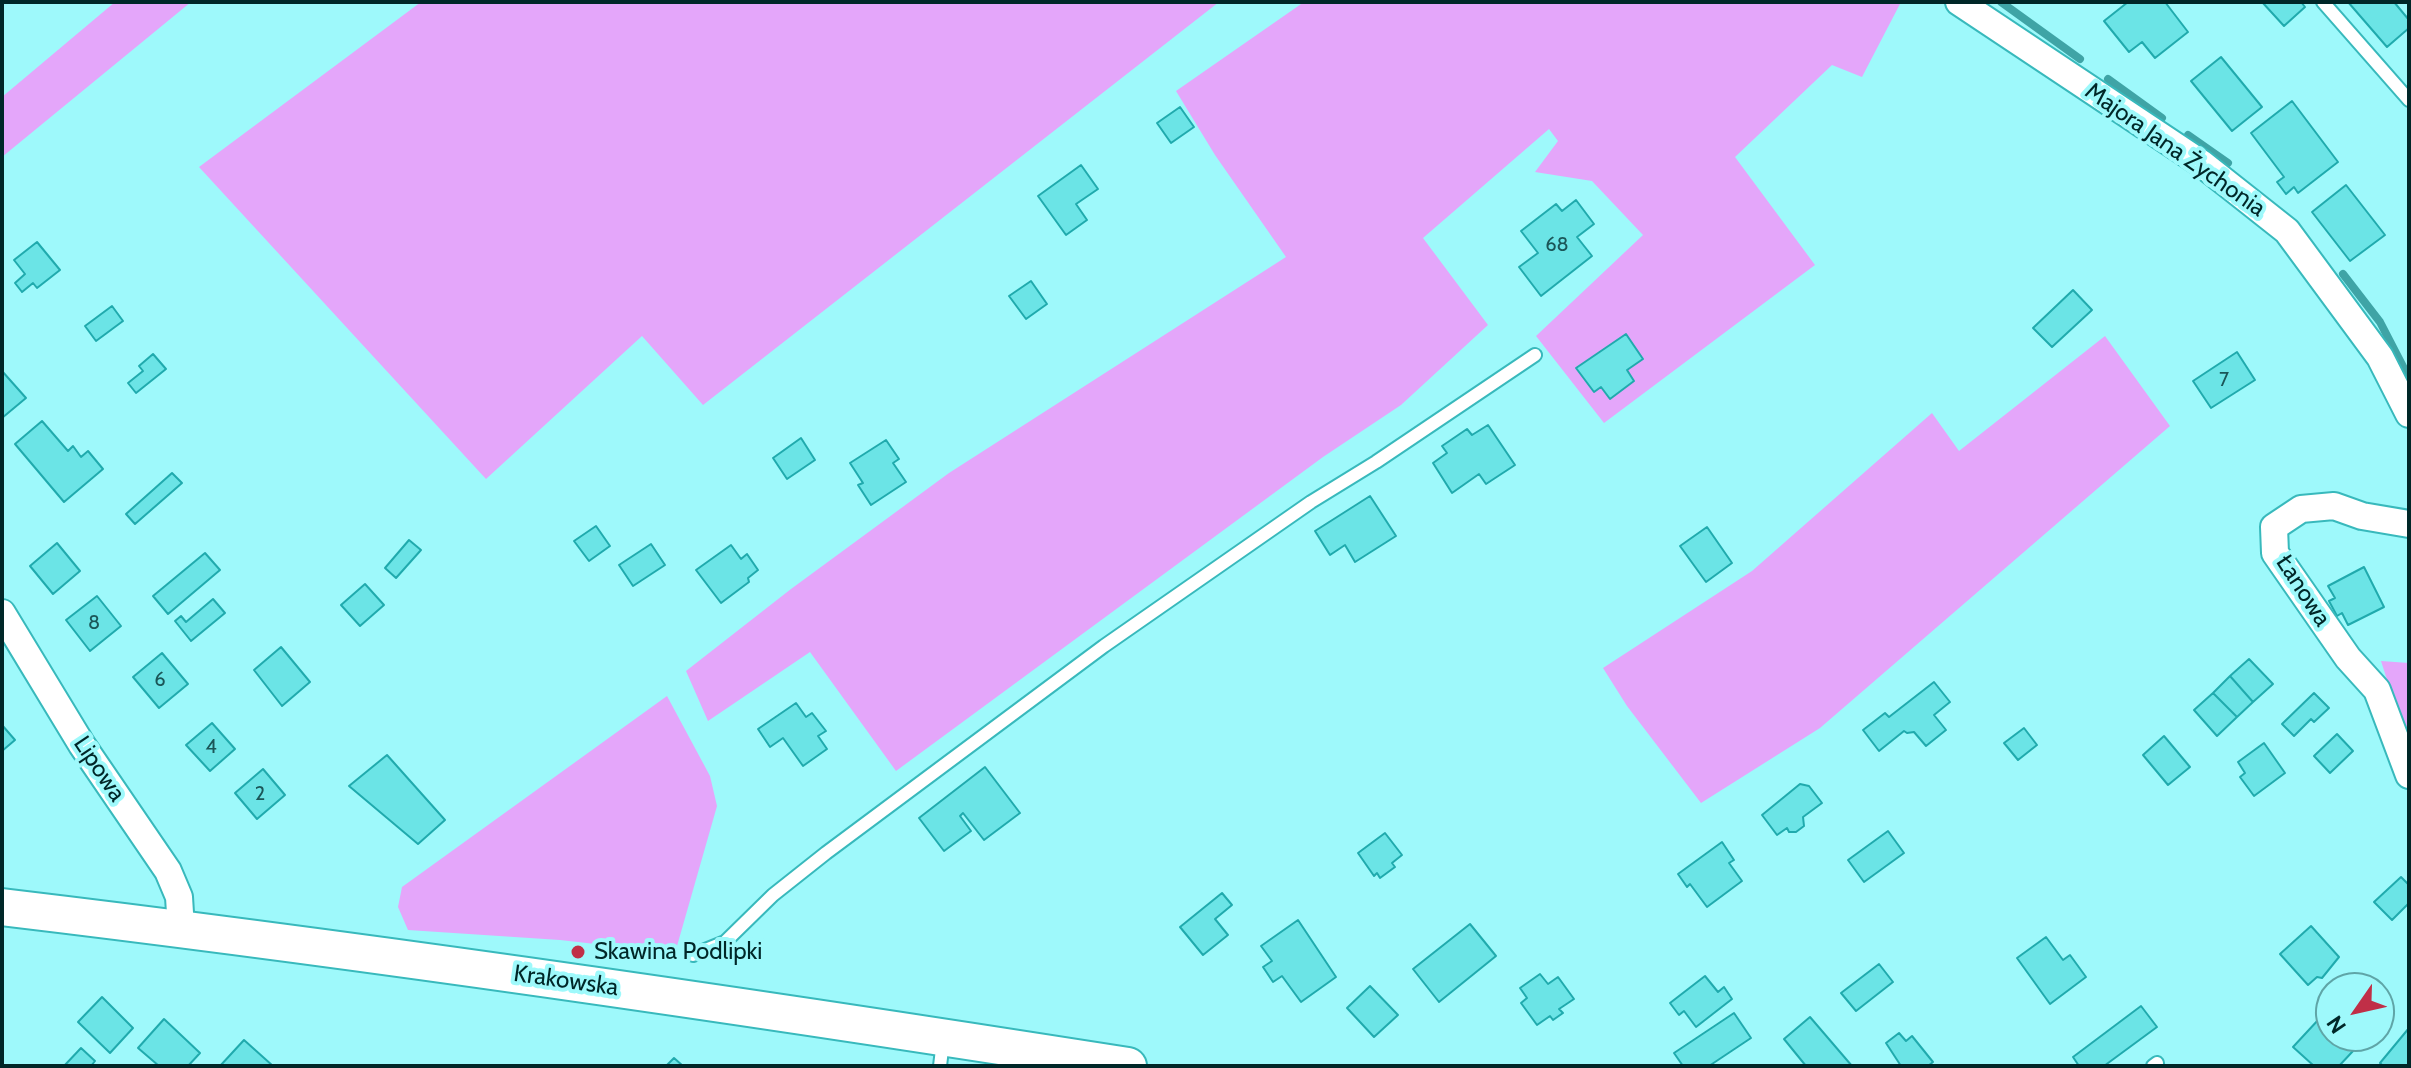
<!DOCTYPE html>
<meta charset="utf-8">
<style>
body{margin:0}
#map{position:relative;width:2411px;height:1068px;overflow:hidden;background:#9ef9fb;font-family:Cabin,sans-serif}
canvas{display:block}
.frame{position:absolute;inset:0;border:4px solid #002728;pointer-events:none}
.north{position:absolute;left:2315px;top:972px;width:80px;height:80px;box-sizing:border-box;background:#9ef9fb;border:2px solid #5fa5a7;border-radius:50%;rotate:236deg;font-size:22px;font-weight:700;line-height:32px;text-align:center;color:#002728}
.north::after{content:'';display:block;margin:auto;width:28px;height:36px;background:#c02f47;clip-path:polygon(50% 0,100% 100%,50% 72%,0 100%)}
</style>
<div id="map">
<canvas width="2411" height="1068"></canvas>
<div class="frame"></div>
<div class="north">N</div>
</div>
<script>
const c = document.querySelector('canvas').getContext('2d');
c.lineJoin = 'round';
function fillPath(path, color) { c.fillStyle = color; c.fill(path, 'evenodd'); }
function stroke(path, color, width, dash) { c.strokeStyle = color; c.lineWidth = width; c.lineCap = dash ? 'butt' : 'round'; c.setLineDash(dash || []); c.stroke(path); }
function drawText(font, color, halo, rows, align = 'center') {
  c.font = font + ' Cabin,sans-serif'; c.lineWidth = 8; c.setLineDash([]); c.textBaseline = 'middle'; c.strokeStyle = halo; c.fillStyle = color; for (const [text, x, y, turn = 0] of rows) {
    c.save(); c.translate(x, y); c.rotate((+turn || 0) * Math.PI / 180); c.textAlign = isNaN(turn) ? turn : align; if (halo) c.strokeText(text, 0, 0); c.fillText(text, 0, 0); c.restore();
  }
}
const green = new Path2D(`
 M115,2H191L2,157V97Z
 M421,2H1219L703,405L642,336L486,479L199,167Z
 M1304,2H1901L1862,77L1832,65L1735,157L1815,265L1604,423L1536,336L1643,235L1592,181L1535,172L1558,141L1549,129L1423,238L1488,325L1401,405L1323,457L896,771L810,652L708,721L686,671L791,589L949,473L1286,257L1215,155L1176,91Z
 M2105,336L2170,426L1820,728L1701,803L1627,706L1603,668L1752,571L1932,413L1959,451Z
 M2381,661L2409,663V748Z
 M667,696L710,776L717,806L675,953L560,940L408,930L398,907L402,887Z`);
const stream = new Path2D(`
 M2001,2L2080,59
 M2108,79L2162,118
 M2188,135L2228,163
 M2343,274L2380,322L2409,378`);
const building = new Path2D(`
 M2128,2H2165L2188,32L2155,58L2142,42L2129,52L2104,21Z
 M2262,2H2301L2305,7L2284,26Z
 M2348,2H2394L2409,20V28L2387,47Z
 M2221,57L2262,107L2232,131L2191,81Z
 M2292,101L2338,162L2298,193L2294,187L2286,194L2277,182L2284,177L2251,133Z
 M1180,107L1194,127L1171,143L1157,123Z
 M1081,165L1098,189L1076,204L1087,220L1066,235L1038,196Z
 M2346,185L2385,235L2350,261L2312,212Z
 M1576,200L1594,224L1577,237L1592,256L1541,296L1519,267L1538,253L1521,231L1556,204L1562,211Z
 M37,242L60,270L37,288L33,283L22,292L15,283L25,274L14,260Z
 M1031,281L1047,304L1026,319L1009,296Z
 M2073,290L2092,310L2052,347L2033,328Z
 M112,306L123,321L96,341L85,326Z
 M1626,334L1643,359L1627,370L1634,381L1610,399L1601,387L1594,392L1576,368Z
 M2237,352L2255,380L2211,408L2193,381Z
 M153,354L166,369L136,393L128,383L143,371L139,366Z
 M2,371L26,398L2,418Z
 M42,421L68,451L73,446L81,457L88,451L103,469L64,502L15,444Z
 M1488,425L1515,465L1486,484L1479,474L1452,493L1433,463L1447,453L1442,446L1467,429L1472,435Z
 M801,438L815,460L787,479L773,458Z
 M886,440L899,459L893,463L906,482L871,505L858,485L863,483L850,463Z
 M172,473L182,483L135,524L126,514Z
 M1370,496L1396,536L1355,562L1345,545L1330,555L1315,531Z
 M596,526L610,546L589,561L574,541Z
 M1707,527L1732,563L1706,582L1680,546Z
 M409,540L421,550L396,578L385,568Z
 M57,543L80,571L53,594L30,566Z
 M651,544L665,565L633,586L619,565Z
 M731,545L741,559L747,554L758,570L748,578L749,582L721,603L696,570Z
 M205,553L220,570L168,614L153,596Z
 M2364,567L2384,607L2348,625L2342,613L2337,616L2329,601L2335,598L2328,586Z
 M365,584L384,605L360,626L341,605Z
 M97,596L121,626L90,651L66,620Z
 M213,599L225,613L191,641L175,621L181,616L186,622Z
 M281,647L310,682L282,706L254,670Z
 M162,653L188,684L159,708L133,677Z
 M2249,659L2273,684L2253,702L2230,676Z
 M2230,676L2253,702L2237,717L2213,693Z
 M1934,682L1950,702L1934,715L1946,730L1926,746L1914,732L1907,733L1904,731L1879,751L1863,730L1885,713L1889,717Z
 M2213,693L2237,717L2217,736L2194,710Z
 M2314,693L2329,708L2314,722L2311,719L2294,736L2282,724Z
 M796,703L806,717L812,713L826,731L818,736L827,749L803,766L783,738L770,747L758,729Z
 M212,723L235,749L210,771L186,745Z
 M2,725L15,740L2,751Z
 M2024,728L2037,745L2018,760L2004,743Z
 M2337,734L2353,751L2330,773L2314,756Z
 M2164,736L2190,767L2168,785L2143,755Z
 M2264,743L2285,773L2254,796L2240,777L2245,773L2238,762Z
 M387,755L445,820L418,844L349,786Z
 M985,767L1020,813L984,840L963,813L960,816L971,831L944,851L919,818Z
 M263,769L285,795L257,819L235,793Z
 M1800,784L1809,786L1822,803L1803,817L1804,826L1796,832H1789L1787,828L1777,835L1762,815Z
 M1888,831L1904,853L1864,882L1848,860Z
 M1385,833L1402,855L1392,863L1395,867L1380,878L1377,873L1374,876L1358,853Z
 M1722,842L1734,860L1729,863L1742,881L1707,907L1690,884L1687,887L1678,874Z
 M2401,877L2409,885V903L2392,920L2374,902Z
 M1222,893L1232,905L1215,919L1228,935L1203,955L1180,927Z
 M1298,920L1336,977L1301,1002L1282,976L1273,982L1263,967L1272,961L1261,946Z
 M1470,924L1496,956L1439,1002L1413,969Z
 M2311,926L2339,957L2322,978L2317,977L2308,985L2280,954Z
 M2046,937L2063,960L2070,955L2086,977L2050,1004L2017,958Z
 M1879,964L1893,982L1856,1011L1841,993Z
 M1540,974L1548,984L1558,977L1574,999L1559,1009L1563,1013L1553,1020L1550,1016L1537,1025L1521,1003L1527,998L1520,988Z
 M1705,976L1718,992L1724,987L1732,999L1696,1027L1684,1011L1679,1015L1670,1003Z
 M1370,986L1398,1015L1374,1037L1347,1008Z
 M102,997L133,1028L110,1053L78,1022Z
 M2141,1006L2157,1027L2104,1066H2079L2073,1057Z
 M2331,1006V1031L2319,1019Z
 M1734,1013L1751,1038L1709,1066H1683L1674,1053Z
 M1810,1017L1852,1066H1806L1784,1039Z
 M164,1019L200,1053L188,1066H159L138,1048Z
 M2319,1019L2331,1031V1036H2337L2353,1051L2339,1066H2314L2293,1047Z
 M2409,1028V1066H2383L2380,1063Z
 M1899,1033L1906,1041L1912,1036L1933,1062L1928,1066H1901L1886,1043Z
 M2337,1036H2366L2353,1051Z
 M244,1040L273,1066H220Z
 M81,1048L95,1061L91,1066H64Z
 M674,1058L683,1066H666Z`);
const service = new Path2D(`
 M2323,2L2409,100
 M693,955L725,942L773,895L826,853L1104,646L1311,502L1376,462L1535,355
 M940,1066L943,1041
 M2153,1066L2157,1063`);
const minor = new Path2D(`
 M1959,2L2201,163L2287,231L2380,357L2409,414
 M2409,524L2362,516L2334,506L2301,509L2274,527L2275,553L2348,658L2377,690L2409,775
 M2,613L82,745L168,871L179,897L181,929`);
const secondary = new Path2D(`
 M2,907C379,952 754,1007 1128,1066`);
const markers = [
 [578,952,8,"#c02f47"]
];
const numberNames = [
 ["68",1557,245],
 ["7",2224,380],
 ["8",94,623],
 ["6",160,680],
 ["4",211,747],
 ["2",260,794]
];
const streetNames = [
 ["Majora Jana Żychonia",2175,150,35],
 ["Łanowa",2303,591,57],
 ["Lipowa",99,769,56],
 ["Krakowska",566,981,8]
];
const poiNames = [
 ["Skawina Podlipki",594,952]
];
fillPath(green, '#e4a6fa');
stroke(stream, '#3fa4a6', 8);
fillPath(building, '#6be4e6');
stroke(building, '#20aaad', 2);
stroke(service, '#38b9bc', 16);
stroke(minor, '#38b9bc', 30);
stroke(secondary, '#38b9bc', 40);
stroke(service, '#fff', 12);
stroke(minor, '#fff', 26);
stroke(secondary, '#fff', 36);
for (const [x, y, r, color] of markers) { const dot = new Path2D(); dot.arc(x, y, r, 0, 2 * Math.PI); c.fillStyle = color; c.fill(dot); stroke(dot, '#9ef9fb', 3); }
drawText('20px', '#1b5658', null, numberNames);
drawText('24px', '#002728', '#9ef9fb', streetNames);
drawText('24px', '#002728', '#9ef9fb', poiNames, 'left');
</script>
